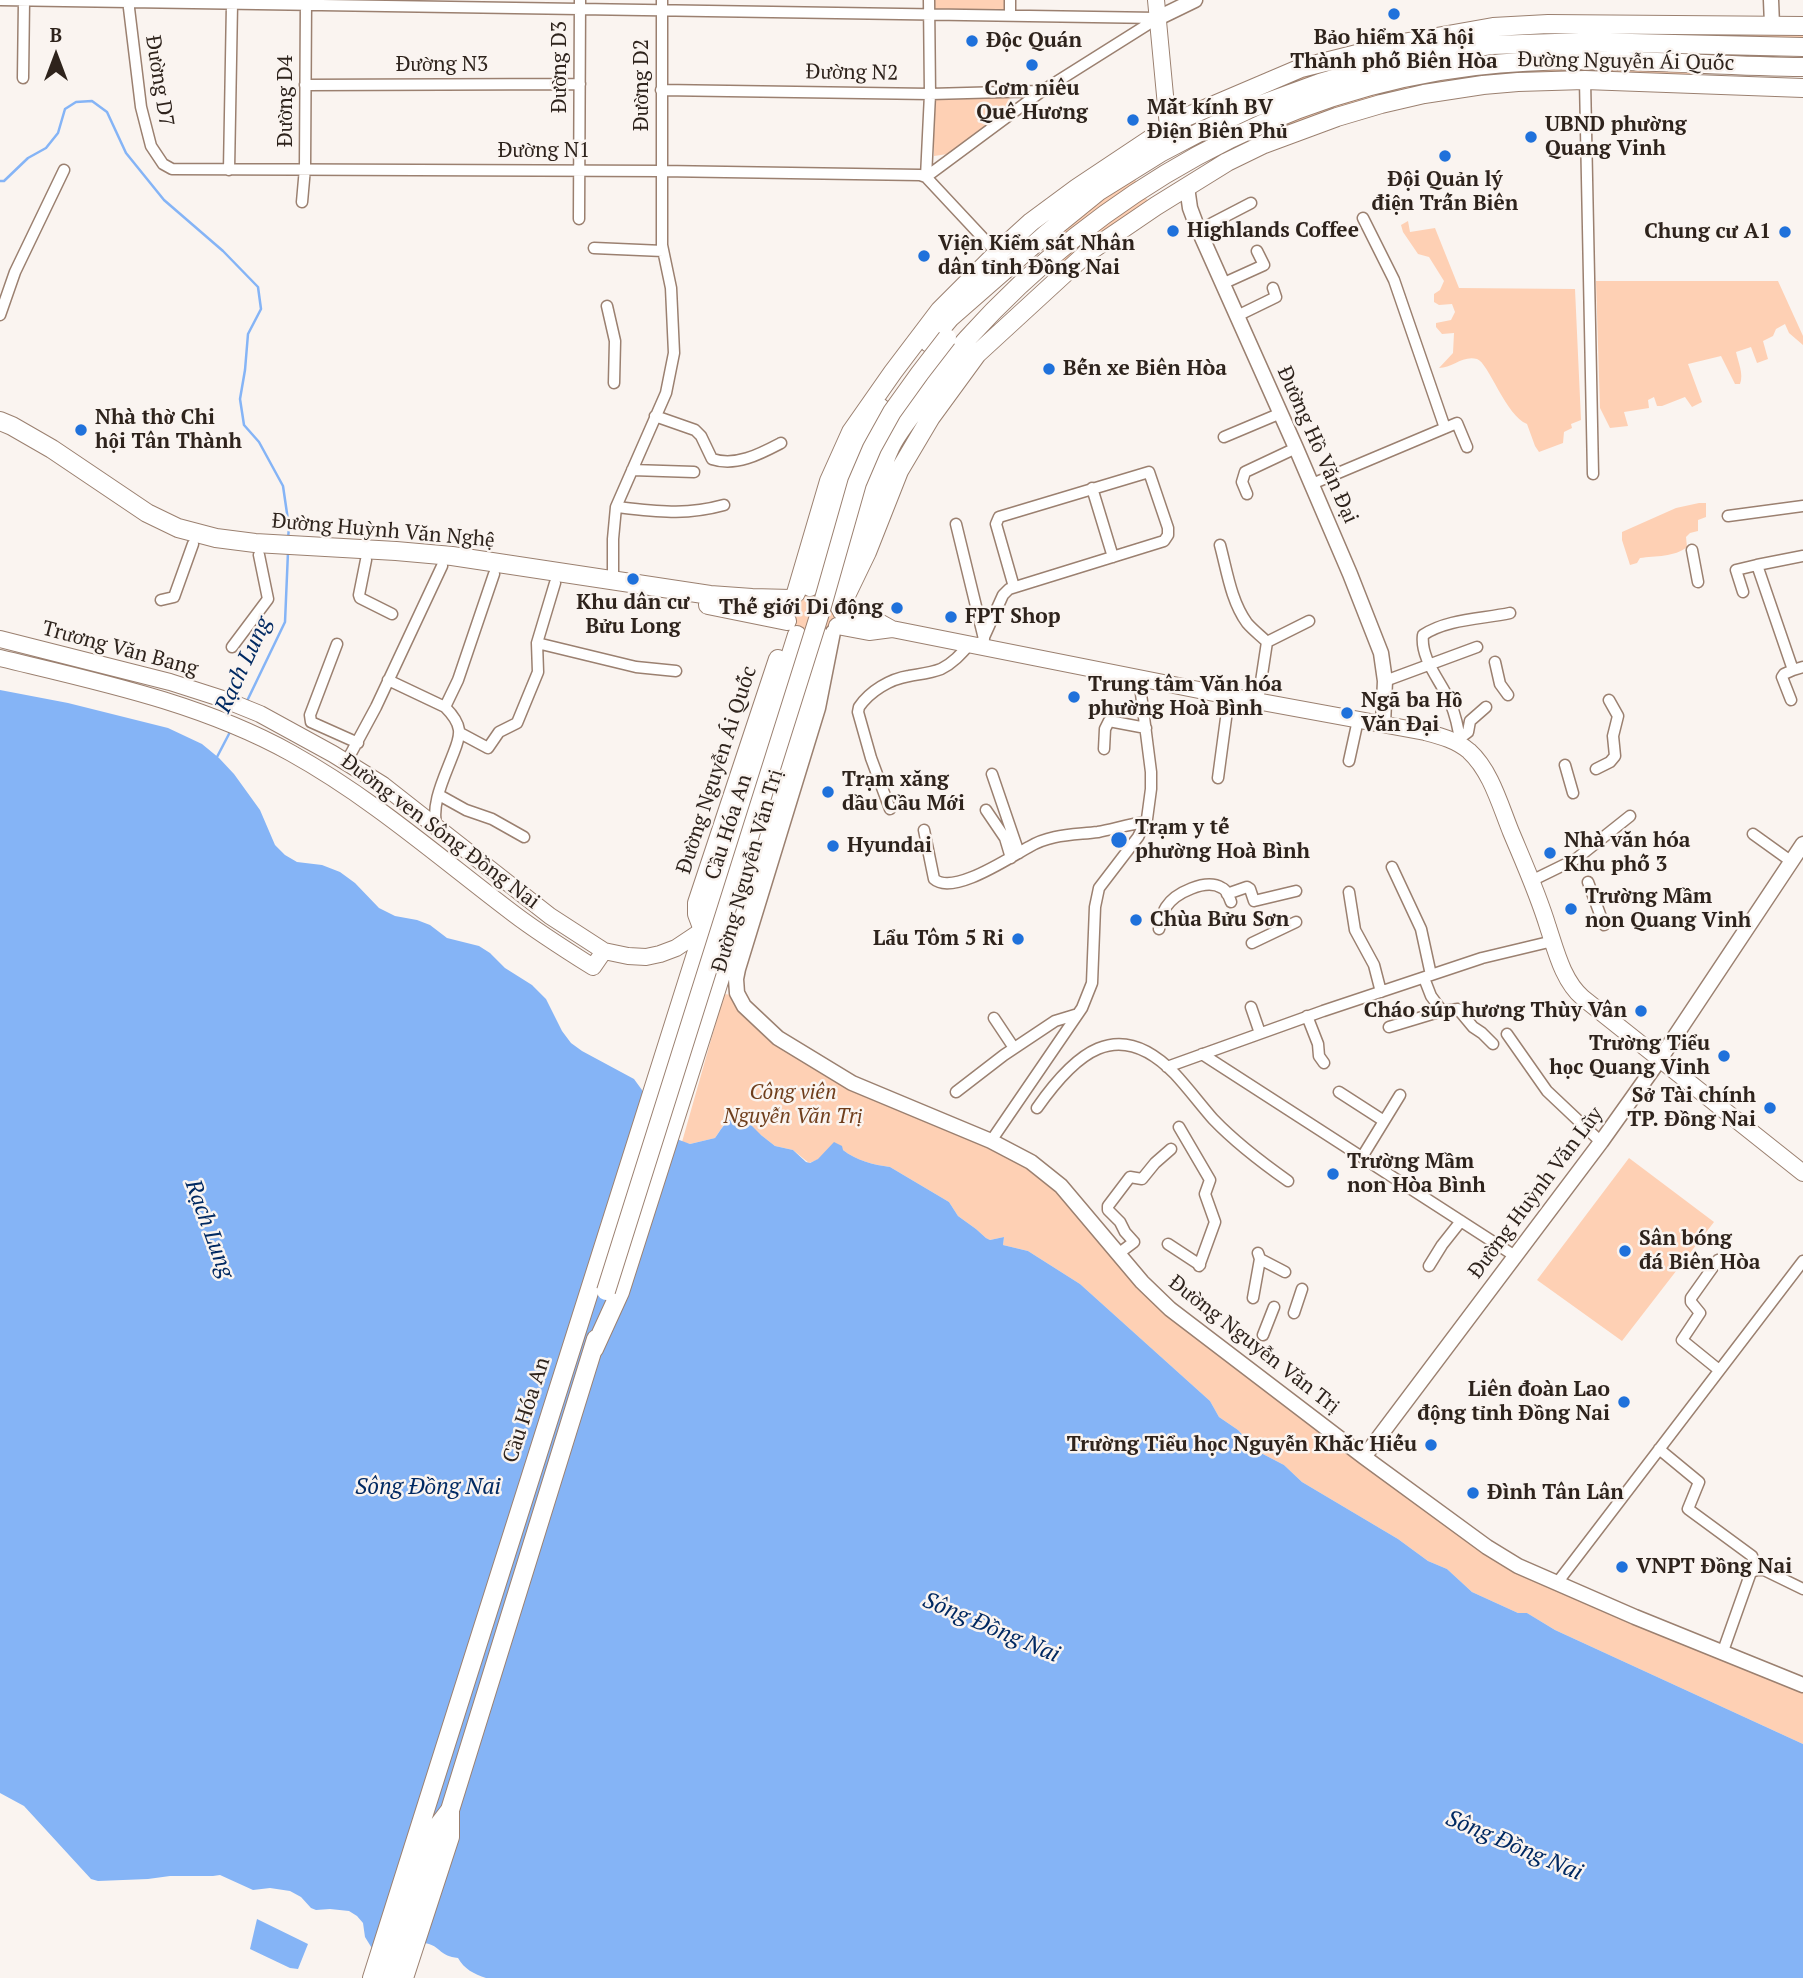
<!DOCTYPE html>
<meta charset="utf-8">
<style>
body{margin:0}
#map{position:relative;width:1803px;height:1978px;overflow:hidden;background:#faf4f0;font-family:"PT Serif",serif}
canvas{display:block}
.north{position:absolute;left:21px;top:21px;width:70px;height:70px;-webkit-text-stroke:5px #faf4f0;paint-order:stroke;rotate:0deg;font-size:19px;font-weight:700;line-height:28px;text-align:center;color:#2e231c}
.north::after{content:'';display:block;margin:auto;width:24px;height:32px;background:#2e231c;clip-path:polygon(50% 0,100% 100%,50% 72%,0 100%)}
</style>
<div id="map">
<canvas width="1803" height="1978"></canvas>
<div class="north">B</div>
</div>
<script>
const c = document.querySelector('canvas').getContext('2d');
c.lineJoin = 'round';
function fillPath(path, color) { c.fillStyle = color; c.fill(path, 'evenodd'); }
function stroke(path, color, width, dash) { c.strokeStyle = color; c.lineWidth = width; c.lineCap = dash ? 'butt' : 'round'; c.setLineDash(dash || []); c.stroke(path); }
function drawText(font, color, halo, rows, align = 'center') {
  c.font = font + ' "PT Serif",serif'; c.lineWidth = 5; c.setLineDash([]); c.textBaseline = 'middle'; c.strokeStyle = halo; c.fillStyle = color; for (const [text, x, y, turn = 0] of rows) {
    c.save(); c.translate(x, y); c.rotate((+turn || 0) * Math.PI / 180); c.textAlign = isNaN(turn) ? turn : align; if (halo) c.strokeText(text, 0, 0); c.fillText(text, 0, 0); c.restore();
  }
}
const green = new Path2D(`
 M933,0H1006V12L933,11Z
 M1803,31V41L1490,39L1200,126L1196,118L1247,96L1345,61L1494,32Z
 M1509,68L1694,69L1693,77L1481,80L1219,161L1215,153L1290,118L1410,82Z
 M1003,97L1011,99L1013,106L948,154L934,156V98Z
 M1134,177L1138,185L1046,254L1040,247L1071,220Z
 M1144,195L1150,204L1060,270L1053,263Z
 M1408,221L1410,232L1435,228L1459,288L1575,289L1581,420L1571,424L1572,428L1564,432L1563,443L1539,452L1535,446L1527,424C1506,416 1488,362 1477,359C1463,355 1452,368 1439,368L1453,353L1454,333L1442,334L1436,327V323L1451,320L1455,312L1452,304L1439,305L1434,302V294L1440,290L1444,281L1429,257L1418,254L1403,232L1401,225Z
 M1596,281H1778L1803,336V345L1789,333L1785,324L1776,329L1773,336L1763,341L1768,359L1757,363L1751,347L1736,352C1738,362 1744,374 1740,384H1735L1721,356L1688,364L1702,402L1692,407L1685,397L1662,406H1657L1654,397L1648,400L1649,408L1624,412L1628,426L1610,428L1600,408Z
 M1699,503H1706V517L1698,520V531L1690,533L1686,537L1687,547C1675,557 1655,556 1640,558L1637,563L1630,565L1622,540V532L1676,508Z
 M793 613a21 21 0 1 1 42 0a21 21 0 1 1-42 0Z
 M724,994L733,995L746,1017L768,1040L816,1068L989,1146L1027,1167L1058,1191L1114,1258L1478,1547L1803,1691V1744L1555,1630L1527,1613H1518L1472,1592L1447,1569L1428,1561L1398,1539L1302,1482L1284,1465L1259,1452L1238,1430L1219,1417L1210,1401L1080,1284L1028,1251L1003,1245L1004,1237L990,1240L986,1238L976,1229L958,1216L949,1202L890,1167C874,1165 855,1160 843,1150L809,1163L793,1150L775,1146L761,1135L727,1120L715,1138L690,1144L682,1142Z
 M1629,1158L1714,1222L1622,1341L1537,1280Z`);
const water = new Path2D(`
 M0,690L68,703L168,728L202,744L219,758L234,774L260,810L275,845L285,855L297,862L322,865L340,872L355,883L379,908L395,916L417,920L430,925L447,938L479,946L490,953L505,968L532,985L546,999L562,1031L571,1043L582,1051L634,1079L642,1090L649,1107L674,1138L690,1144L715,1138C723,1127 727,1117 742,1116L761,1135L775,1146L793,1150L806,1162L810,1163L818,1159L834,1142L842,1146L843,1150C855,1160 874,1165 890,1167L949,1202L958,1216L976,1229L986,1238L990,1240L1004,1237L1003,1245L1028,1251L1080,1284L1210,1401L1219,1417L1238,1430L1259,1452L1284,1465L1302,1482L1398,1539L1428,1561L1447,1569L1472,1592L1518,1613H1527L1555,1630L1803,1744V1978H486C474,1974 464,1969 458,1958C440,1956 440,1947 429,1944C417,1940 386,1948 373,1950L365,1937L363,1923L357,1916L349,1911L330,1909L316,1910L311,1908L301,1897L290,1891L270,1888L253,1890L220,1875L213,1876H170L148,1879L98,1881L91,1879L24,1806L0,1793Z
 M257,1919L308,1944L298,1969L290,1968L250,1949Z`);
const stream = new Path2D(`
 M0,181H4L28,158L46,148L58,133L65,109L76,102L92,101L107,112L126,153L164,200L223,251L258,287L261,309L248,334L245,370L240,399L244,425L259,442L283,486L289,527L288,539
 M247,701L285,622L288,552
 M217,757L230,732`);
const minor = new Path2D(`
 M0,0L1158,18
 M128,0L141,107L151,146L163,164L172,169L661,171L920,175L926,177
 M929,0L930,94L926,177L997,253
 M1010,0V15
 M23,78L24,1
 M1585,80L1593,474
 M305,85L580,84
 M661,90L930,94L1042,91
 M229,170L232,4
 M926,177L1042,91L1158,18
 M302,202L305,168L306,0
 M1363,218L1394,280L1445,428
 M579,219L580,0
 M1199,230L1251,203
 M594,248L663,251
 M1222,284L1264,265L1257,251
 M607,306L615,341L614,383
 M0,315L15,272L64,170
 M1237,316L1276,297L1273,288
 M655,416L695,430L701,436L712,459C736,467 760,454 781,443
 M1224,437L1281,413
 M632,470L694,472
 M1312,484L1457,423L1467,447
 M1092,488L1113,557
 M1247,494L1242,482L1245,472L1296,448
 M616,507C656,511 684,516 724,505
 M1728,516L1803,506
 M956,524L984,639
 M1220,545C1227,571 1231,601 1247,623C1253,630 1261,636 1267,642L1258,701
 M1692,550L1698,582
 M1803,556L1757,565L1793,670L1803,667
 M366,560L359,595L360,598L392,614
 M613,581V539L616,507L666,393L674,353L671,288L662,245V0
 M1743,592L1736,570L1757,565
 M161,600L174,597L193,544
 M1267,642L1309,621
 M537,643L636,667L676,671
 M337,644L310,715L311,722L358,743
 M980,646L1003,595L1009,589L1164,541L1168,535V528L1149,472L999,517L996,524L1014,587
 M232,647L268,599L259,555
 M1495,662L1500,684L1508,695
 M388,680L445,707C451,713 458,721 459,730C460,739 455,749 452,757C444,778 430,806 437,828
 M1385,681L1477,647
 M1791,700L1782,677L1784,674L1793,670
 M445,707L458,680L494,574
 M460,733L488,748L499,732L517,723L538,672L537,643L555,583
 M1460,738L1468,732L1470,721L1486,707
 M1461,746C1459,731 1456,716 1450,702C1441,681 1420,659 1423,635C1447,619 1482,619 1510,613
 M1104,749L1105,729L1109,721L1146,728
 M1349,761L1358,720
 M1565,765L1573,793
 M354,767L350,764L349,757L376,707L442,566
 M1596,769L1610,762L1615,756L1613,736L1618,716L1609,700
 M992,774L1019,853
 M1218,778L1229,696
 M439,795L466,810L492,819L524,837
 M890,809L871,758L858,712L859,707C870,691 890,679 909,676C920,674 931,673 941,669C953,663 961,654 970,644
 M986,810L1005,838L1011,858
 M924,830L934,879C953,896 1010,857 1029,847C1050,834 1074,835 1098,832C1114,829 1130,824 1146,822
 M1753,834L1792,862
 M1392,867L1421,929L1431,975
 M1531,881L1576,859L1630,816
 M1588,882L1604,925
 M1349,892L1355,930L1374,965L1381,992
 M1227,894L1247,887L1250,889L1254,901L1296,891
 M1159,929C1161,921 1162,913 1166,907C1175,893 1206,878 1222,888C1227,890 1229,897 1231,902
 M1252,943L1296,922
 M1424,978L1431,996L1442,1011L1458,1009L1473,1027L1482,1033L1493,1044
 M1251,1007L1260,1033
 M1307,1016L1318,1044L1319,1056L1324,1063
 M994,1018L1014,1048
 M1389,1027L1442,1011
 M1507,1034L1547,1091L1601,1142
 M1202,1054L1515,1256
 M1167,1067L1323,1011L1482,958L1553,941
 M956,1092L1004,1055L1055,1021L1078,1014
 M1339,1092L1384,1121
 M1037,1108C1074,1055 1117,1014 1175,1074C1188,1088 1200,1104 1213,1119C1236,1143 1261,1162 1288,1181
 M1179,1127L1210,1180L1205,1194L1215,1222L1199,1266
 M991,1141L1082,1008L1092,983L1095,907L1099,888L1138,837L1147,819L1151,789V772L1139,678
 M1362,1157L1400,1095
 M1168,1244L1200,1265
 M1118,1254L1134,1242L1125,1232L1120,1222L1108,1210V1206L1130,1177L1142,1179L1155,1163L1171,1149
 M1260,1259L1285,1272
 M1718,1260L1691,1298V1302L1700,1313L1682,1340L1719,1370
 M1429,1266L1442,1245L1461,1221
 M1253,1298L1260,1259L1258,1253
 M1294,1313L1302,1289
 M1263,1335L1274,1307
 M1659,1449L1699,1482L1688,1509L1752,1556L1757,1570
 M1557,1583L1803,1261
 M1723,1651L1751,1572L1757,1570H1764L1803,1589`);
const tertiary = new Path2D(`
 M1771,0L1772,25
 M1158,18L1195,0
 M1187,187L1190,208L1196,224L1296,448L1350,574L1381,653L1385,681L1383,724
 M833,632L818,708L738,969L736,979L737,993L744,1006L778,1038L852,1083L991,1141L1031,1162L1061,1186L1142,1282L1170,1309L1364,1457L1487,1547L1518,1566L1635,1617L1803,1685
 M1364,1457L1601,1142L1660,1059L1803,844`);
const secondary = new Path2D(`
 M1156,0L1168,127
 M841,612L874,619L892,629
 M837,626L869,632L892,629L1229,696L1425,732C1440,736 1456,740 1469,751C1491,771 1500,805 1511,832C1524,863 1538,894 1548,927C1556,951 1563,981 1583,998L1803,1173
 M0,639L170,682L223,699L260,714L333,754L383,785L550,916L604,951L628,956L646,957L660,954L676,948L703,930
 M0,658C99,682 201,703 291,753C372,798 440,858 514,914C539,933 566,950 593,967L604,951`);
const primary = new Path2D(`
 M929,343L950,318L1046,234L1099,191L1160,153L1198,133L1249,109L1320,83L1385,64L1491,45L1588,42L1803,47
 M0,421L12,426L52,449L147,513L178,528L216,538L255,543L396,551L452,556L710,595L752,598L791,599
 M810,587C831,526 849,463 881,408
 M796,593L829,481L851,432L893,372L940,310L997,253L1031,222L1077,188L1179,120L1301,68L1397,44L1493,27L1548,24L1803,26
 M833,595C848,559 861,523 875,487C881,473 885,456 893,442C904,423 919,406 932,388C943,372 954,353 967,339C1100,192 1278,89 1475,66C1584,53 1694,66 1803,67
 M708,605L787,621
 M840,608L867,552L899,471L931,417L977,354L1087,253L1156,206L1227,162L1264,144L1337,117L1381,104L1424,94L1483,85L1518,82L1585,80L1803,88
 M703,930L697,914V903L778,659
 M594,1349L620,1292L779,793L823,638
 M372,1978L797,635
 M390,1978L437,1827L450,1810
 M404,1978L450,1837V1810L596,1339`);
const primaryBridge = new Path2D(`
 M606,1291L820,613L857,483L872,448L892,412L920,373L947,338`);
const markers = [
 [1394,14,7,"#1f71db"],
 [972,41,7,"#1f71db"],
 [1032,65,7,"#1f71db"],
 [1133,120,7,"#1f71db"],
 [1531,137,7,"#1f71db"],
 [1445,156,7,"#1f71db"],
 [1173,231,7,"#1f71db"],
 [1785,232,7,"#1f71db"],
 [924,256,7,"#1f71db"],
 [1049,369,7,"#1f71db"],
 [81,430,7,"#1f71db"],
 [633,579,7,"#1f71db"],
 [897,608,7,"#1f71db"],
 [951,617,7,"#1f71db"],
 [1074,697,7,"#1f71db"],
 [1347,713,7,"#1f71db"],
 [828,792,7,"#1f71db"],
 [1119,840,9,"#1f71db"],
 [833,846,7,"#1f71db"],
 [1550,853,7,"#1f71db"],
 [1571,909,7,"#1f71db"],
 [1136,920,7,"#1f71db"],
 [1018,939,7,"#1f71db"],
 [1641,1011,7,"#1f71db"],
 [1724,1056,7,"#1f71db"],
 [1770,1108,7,"#1f71db"],
 [1333,1174,7,"#1f71db"],
 [1625,1251,7,"#1f71db"],
 [1624,1402,7,"#1f71db"],
 [1431,1445,7,"#1f71db"],
 [1473,1493,7,"#1f71db"],
 [1622,1567,7,"#1f71db"]
];
const poiNames = [
 ["Bảo hiểm Xã hội",1394,38,"center"],
 ["Thành phố Biên Hòa",1394,62,"center"],
 ["Độc Quán",986,41],
 ["Cơm niêu",1032,89,"center"],
 ["Quê Hương",1032,113,"center"],
 ["Mắt kính BV",1147,108],
 ["Điện Biên Phủ",1147,132],
 ["UBND phường",1545,125],
 ["Quang Vinh",1545,149],
 ["Đội Quản lý",1445,180,"center"],
 ["điện Trấn Biên",1445,204,"center"],
 ["Highlands Coffee",1187,231],
 ["Chung cư A1",1771,232,"right"],
 ["Viện Kiểm sát Nhân",938,244],
 ["dân tỉnh Đồng Nai",938,268],
 ["Bến xe Biên Hòa",1063,369],
 ["Nhà thờ Chi",95,418],
 ["hội Tân Thành",95,442],
 ["Khu dân cư",633,603,"center"],
 ["Bửu Long",633,627,"center"],
 ["Thế giới Di động",883,608,"right"],
 ["FPT Shop",965,617],
 ["Trung tâm Văn hóa",1088,685],
 ["phường Hoà Bình",1088,709],
 ["Ngã ba Hồ",1361,701],
 ["Văn Đại",1361,725],
 ["Trạm xăng",842,780],
 ["dầu Cầu Mới",842,804],
 ["Trạm y tế",1135,828],
 ["phường Hoà Bình",1135,852],
 ["Nhà văn hóa",1564,841],
 ["Khu phố 3",1564,865],
 ["Hyundai",847,846],
 ["Trường Mầm",1585,897],
 ["non Quang Vinh",1585,921],
 ["Chùa Bửu Sơn",1150,920],
 ["Lẩu Tôm 5 Ri",1004,939,"right"],
 ["Cháo súp hương Thùy Vân",1627,1011,"right"],
 ["Trường Tiểu",1710,1044,"right"],
 ["học Quang Vinh",1710,1068,"right"],
 ["Sở Tài chính",1756,1096,"right"],
 ["TP. Đồng Nai",1756,1120,"right"],
 ["Trường Mầm",1347,1162],
 ["non Hòa Bình",1347,1186],
 ["Sân bóng",1639,1239],
 ["đá Biên Hòa",1639,1263],
 ["Liên đoàn Lao",1610,1390,"right"],
 ["động tỉnh Đồng Nai",1610,1414,"right"],
 ["Trường Tiểu học Nguyễn Khắc Hiếu",1417,1445,"right"],
 ["Đình Tân Lân",1487,1493],
 ["VNPT Đồng Nai",1636,1567]
];
const streetNames = [
 ["Đường Nguyễn Ái Quốc",1626,62,1],
 ["Đường N3",442,65],
 ["Đường D3",560,67,-90],
 ["Đường N2",852,73,1],
 ["Đường D7",159,81,81],
 ["Đường D2",642,85,-90],
 ["Đường D4",286,101,-90],
 ["Đường N1",544,151],
 ["Đường Hồ Văn Đại",1317,445,66],
 ["Đường Huỳnh Văn Nghệ",383,531,5],
 ["Trương Văn Bang",120,649,15],
 ["Đường Nguyễn Ái Quốc",717,770,-72],
 ["Cầu Hóa An",729,827,-72],
 ["Đường ven Sông Đồng Nai",440,832,37],
 ["Đường Nguyễn Văn Trị",748,871,-74],
 ["Đường Huỳnh Văn Lũy",1536,1193,-53],
 ["Đường Nguyễn Văn Trị",1254,1345,38],
 ["Cầu Hóa An",527,1410,-72]
];
const parkNames = [
 ["Công viên",793,1093],
 ["Nguyễn Văn Trị",793,1117]
];
const waterNames = [
 ["Rạch Lung",244,665,-65],
 ["Rạch Lung",209,1229,70],
 ["Sông Đồng Nai",428,1487],
 ["Sông Đồng Nai",991,1628,23],
 ["Sông Đồng Nai",1514,1846,23]
];
fillPath(green, '#fed0b4');
fillPath(water, '#85b4f6');
stroke(stream, '#85b4f6', 2.5);
stroke(minor, '#9b8070', 13);
stroke(tertiary, '#9b8070', 17);
stroke(secondary, '#9b8070', 18);
stroke(primary, '#9b8070', 20);
stroke(minor, '#fff', 10);
stroke(tertiary, '#fff', 14);
stroke(secondary, '#fff', 16);
stroke(primary, '#fff', 18);
stroke(primaryBridge, '#9b8070', 20, []);
stroke(primaryBridge, '#fff', 18);
for (const [x, y, r, color] of markers) { const dot = new Path2D(); dot.arc(x, y, r, 0, 2 * Math.PI); c.fillStyle = color; c.fill(dot); stroke(dot, '#faf4f0', 2.5); }
drawText('bold 21px', '#2e231c', '#faf4f0', poiNames, 'left');
drawText('21px', '#2e231c', '#faf4f0', streetNames);
drawText('italic 21px', '#6f3e1c', '#faf4f0', parkNames);
drawText('italic 23px', '#002962', '#faf4f0', waterNames);
</script>
